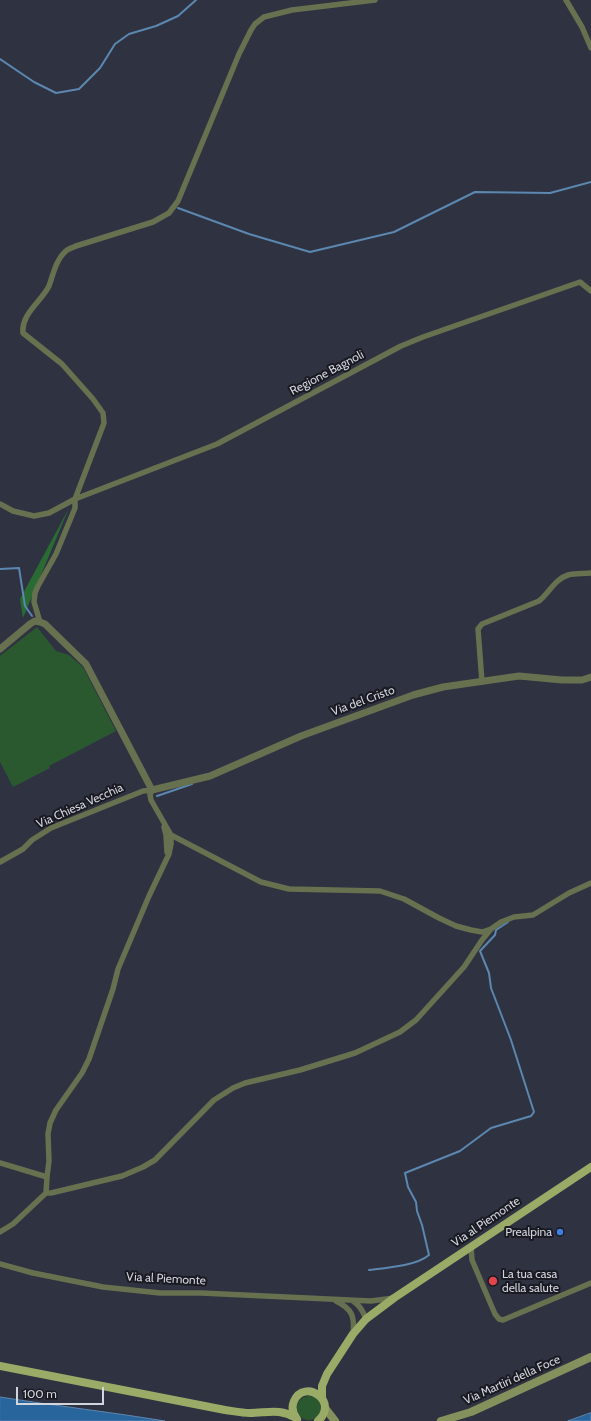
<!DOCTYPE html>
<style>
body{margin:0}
#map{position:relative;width:591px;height:1421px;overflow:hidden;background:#2f3241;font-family:Cabin,sans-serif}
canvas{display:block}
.scale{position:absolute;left:16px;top:1387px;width:88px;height:18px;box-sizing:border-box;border:2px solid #d2d5de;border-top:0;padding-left:5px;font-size:12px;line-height:14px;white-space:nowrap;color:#d2d5de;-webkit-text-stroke:3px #191a21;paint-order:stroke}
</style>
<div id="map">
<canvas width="591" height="1421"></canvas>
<div class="scale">100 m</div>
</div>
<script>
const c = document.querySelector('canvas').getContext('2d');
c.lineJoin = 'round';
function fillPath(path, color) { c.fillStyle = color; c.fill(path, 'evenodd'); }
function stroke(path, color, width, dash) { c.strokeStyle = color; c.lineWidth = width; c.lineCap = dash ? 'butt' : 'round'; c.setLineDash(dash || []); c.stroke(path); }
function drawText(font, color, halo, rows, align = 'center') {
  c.font = font + ' Cabin,sans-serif'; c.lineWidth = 4; c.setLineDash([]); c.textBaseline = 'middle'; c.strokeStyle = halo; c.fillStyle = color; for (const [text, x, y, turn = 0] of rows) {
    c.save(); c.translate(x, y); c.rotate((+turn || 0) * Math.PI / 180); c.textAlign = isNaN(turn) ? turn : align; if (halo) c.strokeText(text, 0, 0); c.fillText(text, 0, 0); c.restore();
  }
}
const green = new Path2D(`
 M37,627L56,651L69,655L83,667L116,731L49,766L50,768L13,787L0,762V656Z
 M297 1408a12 12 0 1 1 24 0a12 12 0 1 1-24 0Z`);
const forest = new Path2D(`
 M69,508L23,618L20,599Z`);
const water = new Path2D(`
 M0,1397C55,1406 111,1412 165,1421H0Z
 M591,1413V1421H568Z`);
const stream = new Path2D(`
 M0,59L34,82L56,93L79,89L100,68L115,44L129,34L156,26L178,16L196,0
 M178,208L249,234L310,252L394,232L475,192L550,193L591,182
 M0,569L19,568L25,606L32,616
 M157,796L192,784
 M369,1270C386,1268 416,1266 429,1255L422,1225L417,1211L416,1202L408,1187L405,1173L460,1151L491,1128L531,1116L534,1112L511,1040L491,988L489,973L480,951L495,935L496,930L508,922`);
const minor = new Path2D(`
 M566,0L582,27L591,48
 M0,504L13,511L34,516L49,513L75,499L217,444L401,346L423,337L580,282L591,291
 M40,622L34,602L35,593L38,586L56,554L75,508V499L104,423L103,413L93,399L62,364L23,333C21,314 41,302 49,286C53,275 56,260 65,252C67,249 72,248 76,246L153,222L169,213L178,201L239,54L251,30L255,24L264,17L292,10L375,0
 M482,682L478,629L482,624L539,601C549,593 555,579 568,575C575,573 584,574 591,573
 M164,827L166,835L167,852
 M171,835L261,882L289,889L380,891L404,899L439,918L456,926L471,930L482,932L491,929
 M0,862L23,849L32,840L51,828L143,791L152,790L150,795L151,800L171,835V844L169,854L149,896L118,969L113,989L89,1059L82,1073L56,1110L50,1123L48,1134L49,1161L47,1177
 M0,1163L47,1177L46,1193
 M0,1232L13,1224L46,1193H51L122,1176L143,1167L155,1160L214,1100L233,1088L245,1083L300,1070L355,1053L400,1032L416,1020L464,967L482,940L491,929L501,922L514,917L533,915L569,893L591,883
 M471,1247L472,1260L486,1293L495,1314L499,1319L503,1320L591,1283
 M0,1264L33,1273L103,1287L160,1293H201L371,1301L394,1298
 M336,1301C352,1309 355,1316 353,1334
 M353,1301C360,1305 363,1311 366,1319`);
const tertiary = new Path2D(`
 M0,649L30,624L35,621L40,622L45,624L86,664L152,790L210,776L301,736L413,695L443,687L519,676L562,680H582L591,677`);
const secondary = new Path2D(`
 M325,1408L335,1421
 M441,1421L471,1412L591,1357`);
const primary = new Path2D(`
 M0,1366L225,1410C233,1411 241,1413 250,1413C267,1413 280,1408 296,1418
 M322,1398V1386L327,1374L353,1334L366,1319L394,1298L591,1167
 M297,1419C293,1414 291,1408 294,1401C304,1378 340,1401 318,1421`);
const markers = [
 [560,1232,4,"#3f7fe0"],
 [493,1281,5,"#e0444e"]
];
const streetNames = [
 ["Regione Bagnoli",327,373,-28],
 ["Via del Cristo",363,701,-20],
 ["Via Chiesa Vecchia",80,806,-24],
 ["Via al Piemonte",486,1222,-34],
 ["Via al Piemonte",166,1279,3],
 ["Via Martiri della Foce",512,1380,-24]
];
const poiNames = [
 ["Prealpina",552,1232],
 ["La tua casa",502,1274,"left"],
 ["della salute",502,1288,"left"]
];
fillPath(green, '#2a5930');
fillPath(forest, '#296b33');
fillPath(water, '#29659d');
stroke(water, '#5c87b0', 1);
stroke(stream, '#5c87b0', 2);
stroke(minor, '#67704f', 5.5);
stroke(tertiary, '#67704f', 7);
stroke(secondary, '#84915d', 8);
stroke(primary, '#9aab67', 8);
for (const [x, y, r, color] of markers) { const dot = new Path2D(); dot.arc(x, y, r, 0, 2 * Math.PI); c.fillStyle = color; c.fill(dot); stroke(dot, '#191a21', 1.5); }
drawText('12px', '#d2d5de', '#191a21', streetNames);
drawText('12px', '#d2d5de', '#191a21', poiNames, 'right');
</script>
